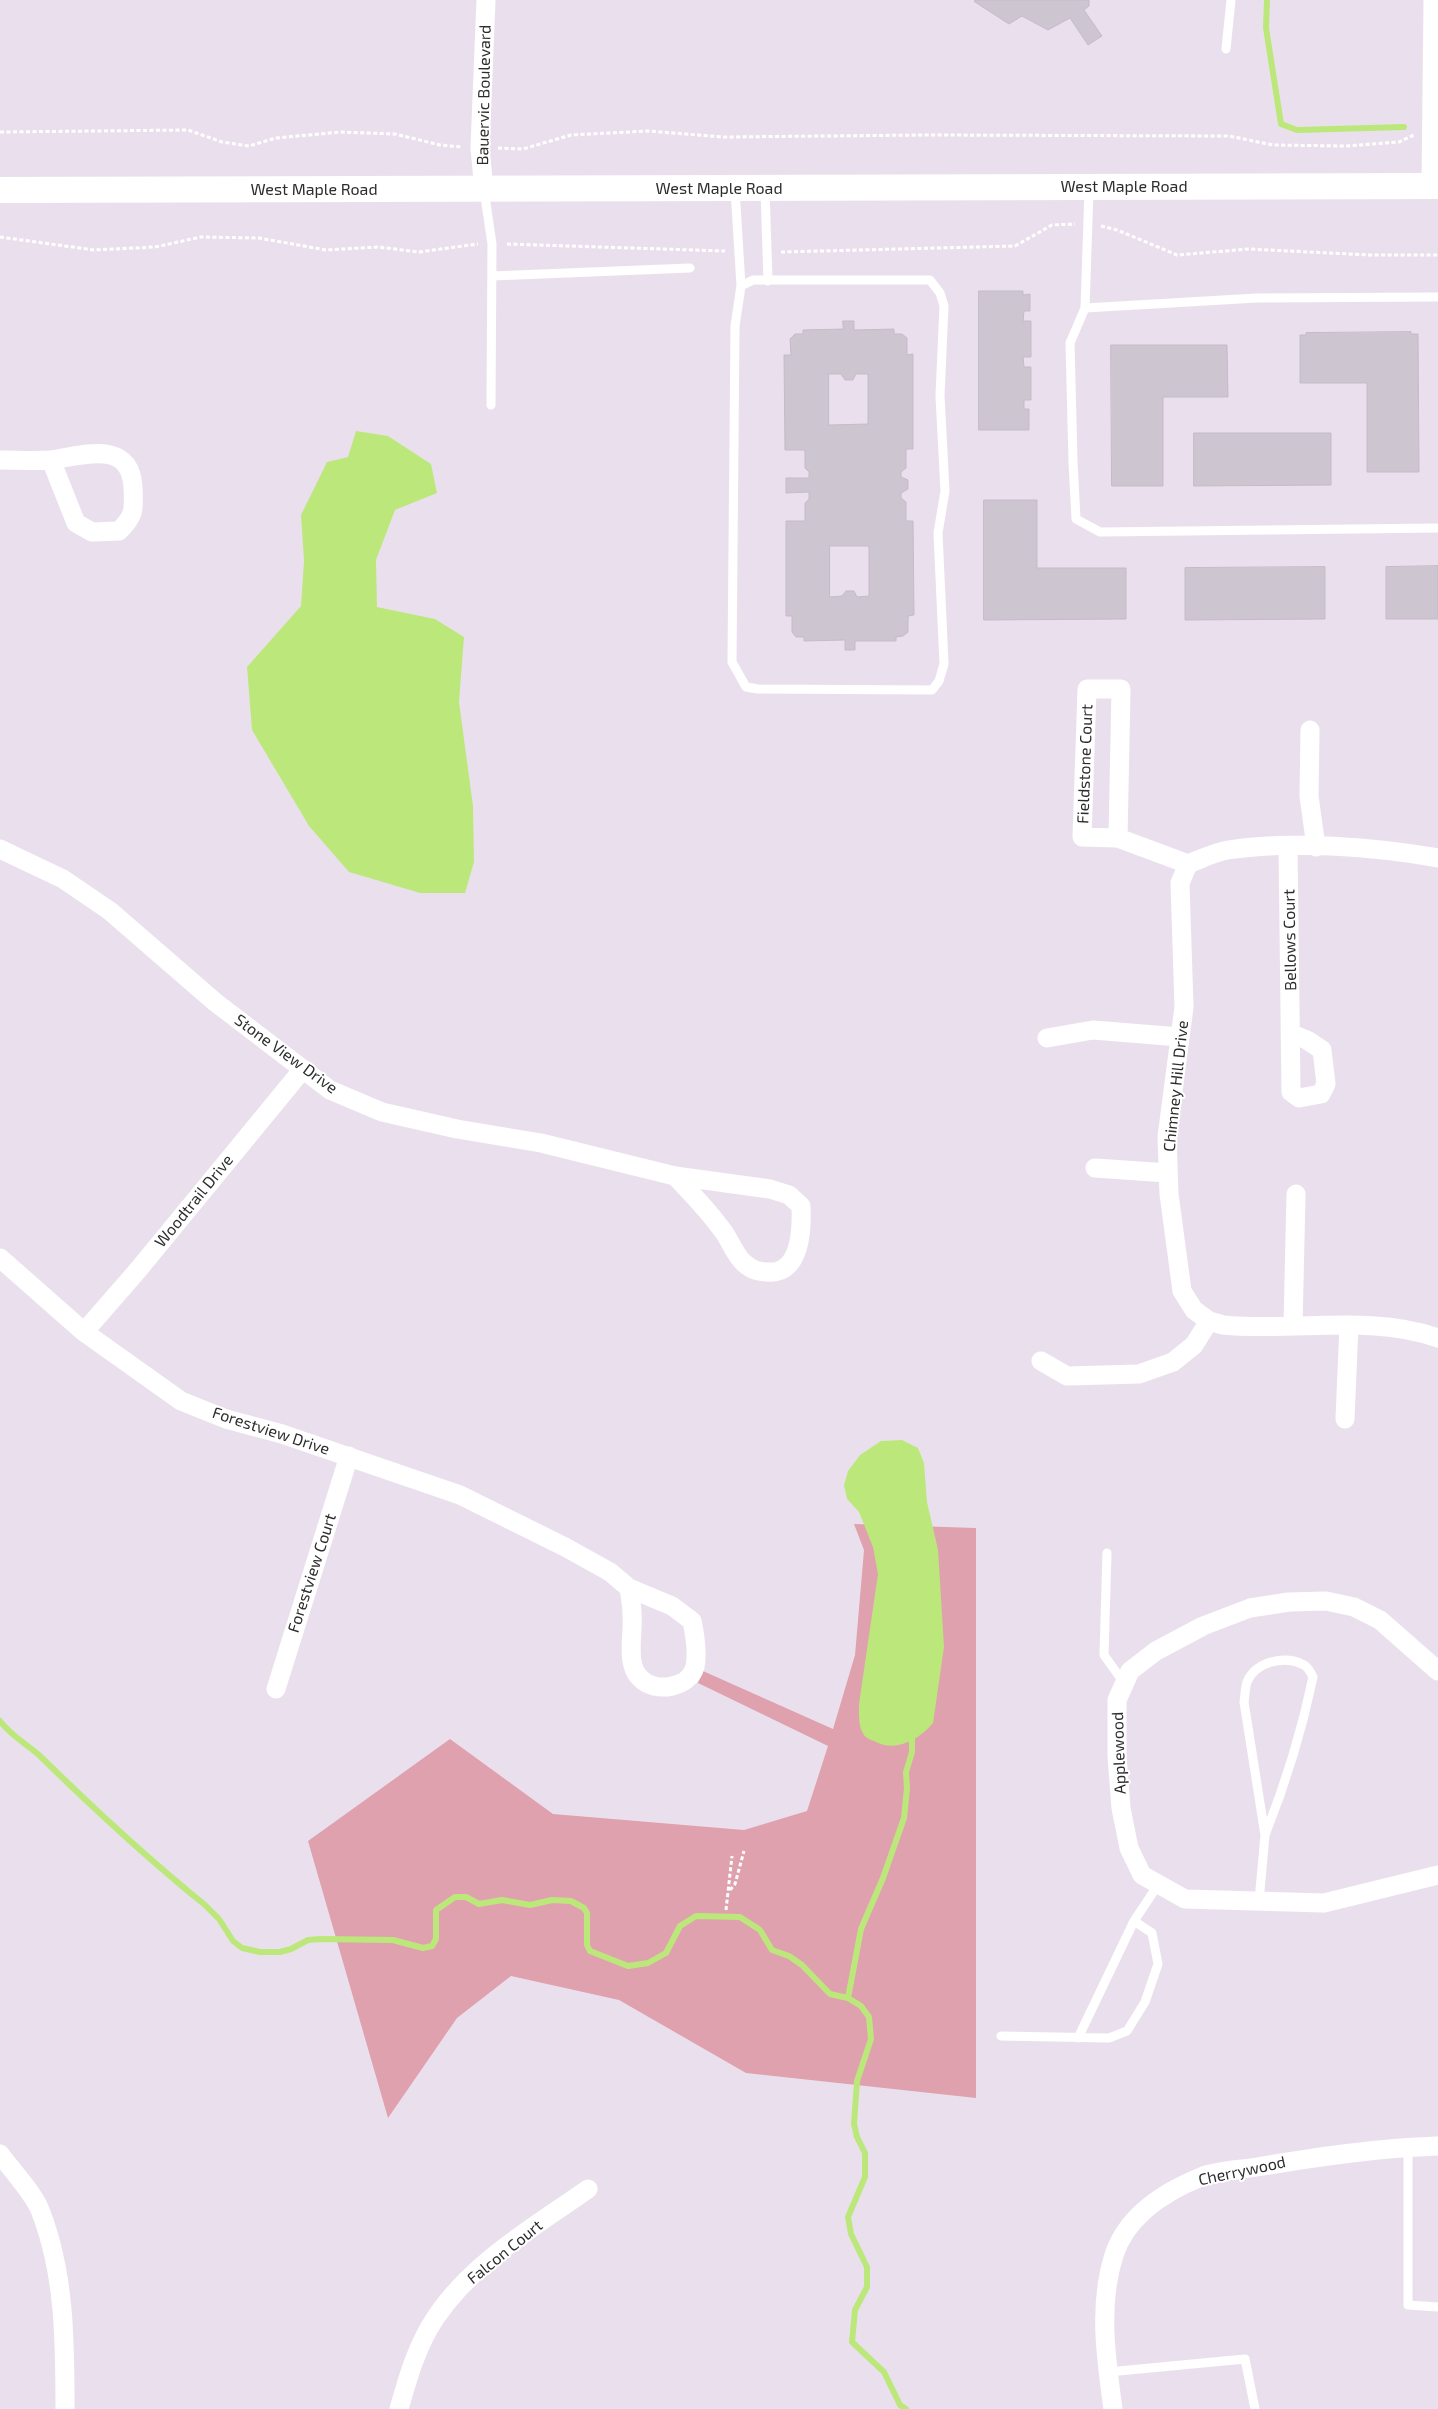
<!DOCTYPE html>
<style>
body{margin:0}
canvas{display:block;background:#eae0ed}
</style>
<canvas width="1438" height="2409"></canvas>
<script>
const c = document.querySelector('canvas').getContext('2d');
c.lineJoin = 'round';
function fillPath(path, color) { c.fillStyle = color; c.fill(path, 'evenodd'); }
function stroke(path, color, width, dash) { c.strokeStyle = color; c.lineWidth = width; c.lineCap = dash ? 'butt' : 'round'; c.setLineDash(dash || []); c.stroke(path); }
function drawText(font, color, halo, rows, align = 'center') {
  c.font = font + ' "Exo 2",sans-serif'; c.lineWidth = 4; c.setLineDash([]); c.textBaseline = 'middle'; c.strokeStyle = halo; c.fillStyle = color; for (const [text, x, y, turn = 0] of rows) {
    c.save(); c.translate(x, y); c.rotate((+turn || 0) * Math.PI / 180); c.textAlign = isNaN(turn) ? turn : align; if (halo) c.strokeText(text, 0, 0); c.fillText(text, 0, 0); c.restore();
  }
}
const green = new Path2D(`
 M854,1524L976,1528V2098L746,2073L619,2000L511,1976L457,2018L388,2118L308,1841L450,1739L553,1814L744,1830L807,1811L828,1746L698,1683L703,1671L833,1729L855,1655L864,1550Z`);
const water = new Path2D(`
 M356,431L388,436L431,464L437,493L395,510L376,560L377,607L435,619L464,637L459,702L473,806L474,862L465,893H420L349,872L309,826L252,730L247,667L301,606L304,561L301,515L327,462L348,457Z
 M902,1440L918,1448L924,1463L927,1502L938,1550L944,1647L933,1723C919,1740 895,1753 874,1741C871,1740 866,1738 864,1735C858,1727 859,1714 859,1704L878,1574L873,1547L859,1512L847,1499L844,1485L848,1471L860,1455L881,1441Z`);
const stream = new Path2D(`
 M1267,0L1266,28L1281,124L1297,130L1404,127
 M0,1721C11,1736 27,1744 40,1756C93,1808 148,1859 205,1905L219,1919L233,1941L242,1948L260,1952H280L291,1949L308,1940L321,1939L393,1940L423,1948L432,1946L436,1939V1910L455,1897H466L479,1904L502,1900L530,1905L552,1900L571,1901L584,1908L587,1913V1945L590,1951L628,1966L648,1963L666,1953L680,1926L696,1916L740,1917L760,1930L772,1950L789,1956L802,1965L830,1994L848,1998L861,2006L869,2017L871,2039L857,2081L854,2124L857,2137L865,2153V2177L848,2217L851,2234L867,2267V2287L855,2310L852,2342L884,2372L900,2405L906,2409
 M848,1998L861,1929L883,1878L904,1818L907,1788L906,1772L912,1752V1732`);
const building = new Path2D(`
 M975,0H1089V6L1084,10L1102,36L1088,45L1070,18L1048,30L1022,16L1009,24L975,2Z
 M979,291H1023V295L1030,294V311H1024L1023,321H1031V357H1023L1024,367H1031V400H1024V409H1029V430H979Z
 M843,321H854V330L894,329V334H902L907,338V355L913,354V449H906V468L901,472V477L908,480V489L901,493V498L906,502V521H913L914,615L908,616V632L903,636L896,637V641H855V650H845V640L804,641V637H796L792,632V616H786V521H805V503L809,499V492L786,493V478H809V472L805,468V450H785L784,355H791L790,339L795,334H803V330L843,329ZM829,374H841L845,380H853L856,374H868V424L829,425ZM830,546H869V596L857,597L854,591H846L842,596L830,597Z
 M1411,332V334H1418L1419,472H1367V383H1300V335H1306V333Z
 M1111,345H1227L1228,397H1163V486H1112Z
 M1194,433H1331V485L1194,486Z
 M984,500H1037V568H1126V619L984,620Z
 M1438,566V619H1386V567Z
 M1325,567V619L1185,620V568Z`);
const path = new Path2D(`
 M0,132L188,130L222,142L249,146L276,138L341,132L395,134L440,145L462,147
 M498,148L523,149L571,135L648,131L724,137L927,135L1229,136L1273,145L1346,146L1399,142L1414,135
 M1101,226L1117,230L1177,255L1249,249L1370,255H1438
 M0,237L94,250L155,247L201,237L259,238L326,250L378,247L419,252L478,244
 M507,244L725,251
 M781,252L1015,246L1052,225L1075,224
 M730,1890L735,1884L744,1851
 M726,1910L732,1856`);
const service = new Path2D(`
 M1226,49L1231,0
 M735,189L741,286
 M484,190L492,244L491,405
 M1089,190L1085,308L1070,343L1073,462L1076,519L1100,532L1438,528
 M765,191L768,281
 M492,276L690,268
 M753,280H930L940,293L944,306L940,396L945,491L938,533L944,664L939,681L932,690L758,689L746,687L732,662L735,326L741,286Z
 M1085,308L1257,298L1438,297
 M1107,1553L1104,1655L1124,1683
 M1259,1901L1265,1835L1244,1702C1245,1696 1245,1688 1247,1682C1256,1661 1285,1655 1304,1665C1308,1667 1311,1673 1313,1677C1302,1730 1285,1785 1265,1835
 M1001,2036L1109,2038L1127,2031L1145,2002L1158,1964L1152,1933L1134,1921L1158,1885
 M1078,2038L1134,1921
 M1408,2147V2305L1438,2307
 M1108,2372L1245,2359L1255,2409`);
const minor = new Path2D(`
 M1431,186L1433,0
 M484,190L480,148L486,0
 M0,460C16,460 33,461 50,460C78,457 130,437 133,487C134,510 135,515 119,531L92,532L76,523L51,460
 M1310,730L1309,796L1316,847
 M1118,838L1082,837L1087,689H1121L1118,838L1188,864
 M1288,847L1291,1092L1299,1098L1321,1094L1326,1084L1322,1050L1307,1040L1292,1034
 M0,849L63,879L110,911L215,1002L330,1090L382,1112L457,1129L541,1143L675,1176L770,1189L789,1195L801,1206C802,1228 801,1275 768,1272C758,1272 752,1270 744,1263C735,1255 730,1240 723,1231C708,1210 692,1194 675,1176
 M1438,858C1377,847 1289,840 1228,850C1215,852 1201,859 1188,864L1180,883L1184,1007L1167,1137L1169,1194L1182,1291L1194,1310L1209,1321L1223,1325C1294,1332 1370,1314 1438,1338
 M1047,1038L1093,1030L1180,1037
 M1095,1168L1168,1173
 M0,1258L84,1332L181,1401L226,1419L282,1434L460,1495L565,1547L610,1572L629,1588L672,1606L692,1621C695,1635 698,1652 695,1667C689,1688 655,1694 640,1678C625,1664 634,1633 632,1614C632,1605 630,1596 629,1588
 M1293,1326L1296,1194
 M84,1332L138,1270L303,1069
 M1041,1361L1067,1376L1139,1374L1173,1362L1194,1345L1209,1321
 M1345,1419L1349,1325
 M1438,1671L1380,1620L1354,1607L1326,1601L1289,1602L1250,1608L1203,1626L1156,1651L1130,1671L1117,1700V1756L1121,1808L1129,1848L1142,1875L1185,1899L1324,1903L1438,1875
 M276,1689L349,1456
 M0,2154C11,2169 34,2194 40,2210C65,2273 65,2342 65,2409
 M399,2409C408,2377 417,2345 436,2317C473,2262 534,2227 588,2189
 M1113,2409C1106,2358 1098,2305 1114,2255C1127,2215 1164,2192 1201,2177C1218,2170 1240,2170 1257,2167C1317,2157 1377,2148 1438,2146`);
const secondary = new Path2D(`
 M0,190L1438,186`);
const streetNames = [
 ["Bauervic Boulevard",484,95,-89],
 ["West Maple Road",1124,187],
 ["West Maple Road",719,189],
 ["West Maple Road",314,190],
 ["Fieldstone Court",1085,764,-88],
 ["Bellows Court",1290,940,-91],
 ["Stone View Drive",286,1054,36],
 ["Chimney Hill Drive",1176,1086,-84],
 ["Woodtrail Drive",194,1201,-51],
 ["Forestview Drive",271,1431,18],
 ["Forestview Court",312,1573,-72],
 ["Applewood",1119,1753,-92],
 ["Cherrywood",1242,2171,-12],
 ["Falcon Court",505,2252,-39]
];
fillPath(green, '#e0a1ae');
fillPath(water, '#bce87b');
stroke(stream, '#bce87b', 6);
fillPath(building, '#cdc5d0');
stroke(building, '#c6bac9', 1);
stroke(path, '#fff', 3, [4, 2.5]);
stroke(service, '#fff', 9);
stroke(minor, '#fff', 19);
stroke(secondary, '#fff', 26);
drawText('16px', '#2d2d2d', '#fff', streetNames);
</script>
